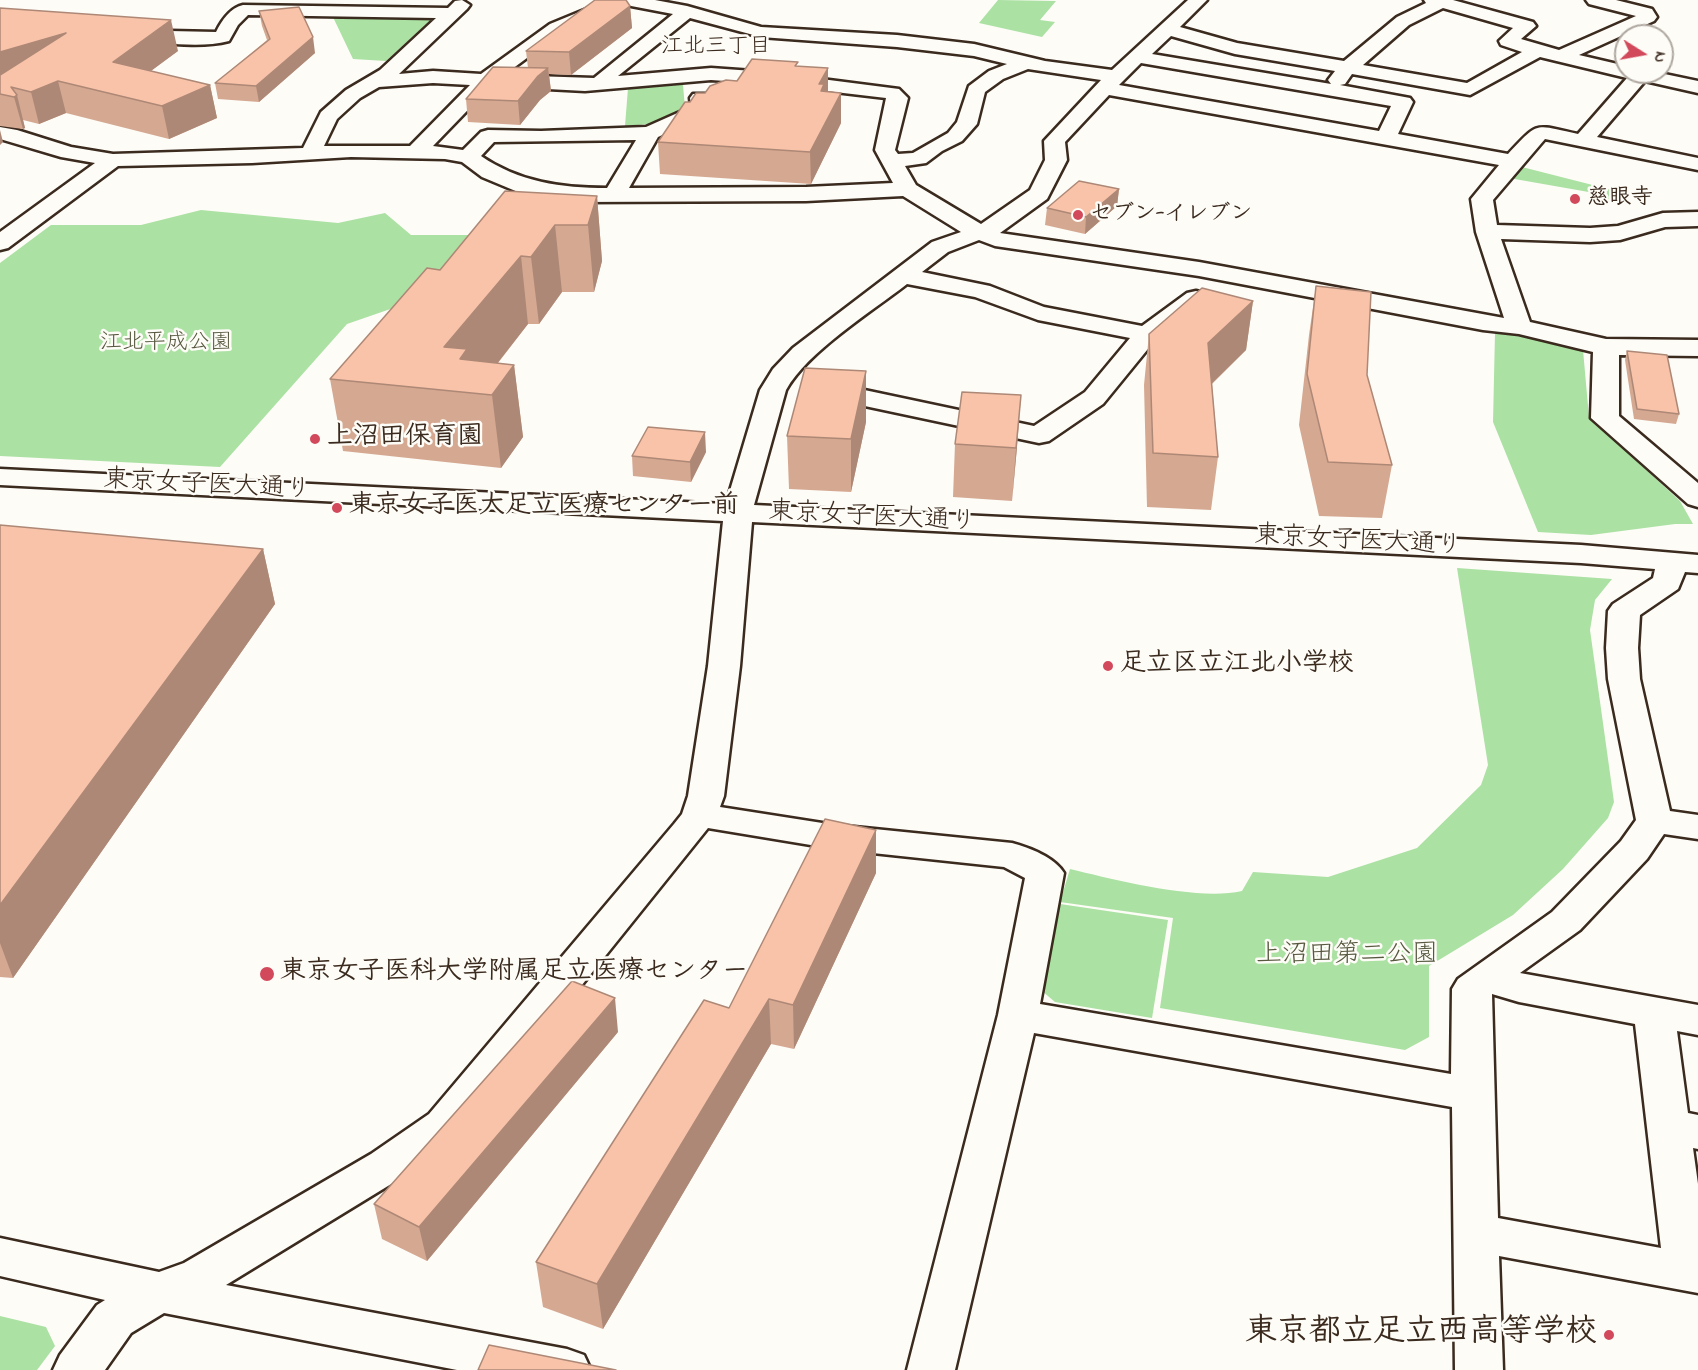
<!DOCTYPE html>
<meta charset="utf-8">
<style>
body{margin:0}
#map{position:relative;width:1698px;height:1370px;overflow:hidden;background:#fdfcf7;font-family:"Indie Flower",sans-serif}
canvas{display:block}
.north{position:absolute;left:1614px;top:24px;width:60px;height:60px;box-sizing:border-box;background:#fdfcf7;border:2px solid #afa8a0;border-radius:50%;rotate:101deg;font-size:16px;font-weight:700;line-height:24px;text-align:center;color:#3b2a1e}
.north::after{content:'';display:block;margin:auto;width:21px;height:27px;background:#d1495b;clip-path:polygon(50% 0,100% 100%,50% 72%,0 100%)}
</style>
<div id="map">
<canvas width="1698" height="1370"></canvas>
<div class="north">N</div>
</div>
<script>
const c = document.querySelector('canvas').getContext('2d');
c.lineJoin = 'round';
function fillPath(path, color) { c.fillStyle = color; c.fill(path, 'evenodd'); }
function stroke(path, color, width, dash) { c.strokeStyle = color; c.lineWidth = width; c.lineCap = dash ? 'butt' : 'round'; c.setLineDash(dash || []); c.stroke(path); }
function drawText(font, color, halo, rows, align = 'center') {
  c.font = font + ' "Indie Flower","Klee One",sans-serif'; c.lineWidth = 5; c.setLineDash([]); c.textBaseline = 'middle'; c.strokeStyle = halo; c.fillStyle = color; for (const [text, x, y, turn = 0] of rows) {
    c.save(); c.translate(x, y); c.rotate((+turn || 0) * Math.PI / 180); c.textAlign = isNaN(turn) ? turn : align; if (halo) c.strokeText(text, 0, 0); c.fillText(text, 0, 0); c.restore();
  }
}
const green = new Path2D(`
 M998,0L1056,1L1040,20L1055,22L1042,37L979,23Z
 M332,15L426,16L431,20L386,61L353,59Z
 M675,83L683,85L685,108L649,124L625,126L628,88Z
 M1518,166L1624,193L1616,201L1599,198L1600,194L1509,178Z
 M201,210L338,223L385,213L411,235H481L428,296L347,324L220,467L0,456V263L51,225H141Z
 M1495,333L1525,336L1583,350L1589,417L1680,501L1693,524H1675L1591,535L1538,532L1493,422Z
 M1457,568L1612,579L1595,600L1590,630L1614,802L1608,818L1563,869L1513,915L1429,966V1037L1405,1050L1160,1008L1173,918L1060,902L1070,869C1116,880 1197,901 1242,891L1253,872L1328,877L1417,848L1481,785L1488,765Z
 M1060,904L1168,920L1152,1018L1055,1002L1042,991Z
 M0,1316L46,1327L55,1346L37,1370H0Z`);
const minor = new Path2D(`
 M462,0L470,5L467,9L399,74L433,71L481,74L550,24L601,3L607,4L610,8L607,12L562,32L504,75L594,78L673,14L626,5L620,4L617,0H655L687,6L761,27L897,35L974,44L1045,61L1112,70L1188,0H1207L1180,27L1237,43L1344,61L1397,17L1426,3L1424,0H1453L1533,22L1536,26L1521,39L1559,50L1636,16L1589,4L1586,0H1616L1652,9L1657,17L1654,21L1579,55L1626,66V72H1655L1698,81V93L1645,81L1597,137L1698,158V170L1545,139L1493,200L1497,225L1590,228L1618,226L1663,213L1698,212V226L1665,227L1620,240L1590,242L1501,239L1530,322L1606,339L1698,340V356L1619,355V416L1698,483V507L1688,504L1591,418L1593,352L1519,334L1483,330L1199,276L995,246L979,240L948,252L922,272L990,286L1044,307L1142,326L1187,293L1196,291L1205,293L1208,298L1205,303L1156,339L1103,404L1049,441L1039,443L813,395L809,389L813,383L822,381L1034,426L1085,392L1130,338L1038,320L975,297L907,284C871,312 807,352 786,390L754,505L1581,545L1698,555V573L1685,572L1678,589L1640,615L1638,648L1640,679L1670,811L1698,815V839L1664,834L1647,859L1580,930L1520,973L1698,1005V1035L1677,1031L1688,1113L1698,1115V1149L1693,1148L1698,1184V1293L1499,1256L1503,1370H1455L1452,1107L1034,1033L955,1370H907L998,1015L1025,878L1004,867L835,849L708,828L459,1138L401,1178L226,1285L567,1349L584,1355L591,1370H457L164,1313L131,1333L105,1370H53L60,1355L97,1305L105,1300L0,1276V1238L159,1272L184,1263L371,1154L429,1114L674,824L682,814L688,796L708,666L723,521L0,485V469L726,504L760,390L773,369L793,348L932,242L961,232L903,196L806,201L581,202L518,192L482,177L462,162L445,159L351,157L252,163L118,166L8,248L0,250V232L95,163L61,157L0,139V127L17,130L71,147L113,154L303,148L321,112L346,90L380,70L436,18L248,15L238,25L229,41C198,49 161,42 130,40L124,38L121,34L124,30L216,32C222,20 230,8 243,5L448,8L455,1ZM1443,8L1513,28L1499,41L1501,45L1522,52L1467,83L1363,65L1409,25ZM690,18L761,37L897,47L974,56L1007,64L989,71L969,86L957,122L948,133L913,153L898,154L895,150L908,98L899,89L767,72L711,68L618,76ZM1171,36L1235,54L1335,71L1328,80L1331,84L1152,54ZM1540,57L1627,78L1578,134C1534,125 1540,120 1508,154L1398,134L1413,102L1410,98L1340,85L1345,84L1352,74L1470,95ZM1141,63L1391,106L1379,131L1119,85ZM1028,69L1101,80L1044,141L1045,160L1030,190L981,224L916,185L905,166L926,163L942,151L962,141L977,124L985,92L1003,79ZM711,80L767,84L886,98L875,150L893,183L806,187L629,188L658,137L708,114L711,110L707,94H693L690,98L691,107L646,127L541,131L488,130L481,132L463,150L433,146L491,86L585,91ZM433,83L470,85L410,146H324L337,119L360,98L379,87ZM1109,95L1499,165L1471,199L1476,232L1504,318L1199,262L1000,233L1047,199L1067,160L1065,142ZM636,140L607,188C561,188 519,182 481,156L494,142ZM752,522L1581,563L1655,569L1653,578L1613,604L1608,611L1606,648L1608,679L1636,820L1621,841L1552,912L1458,979L1452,989L1451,1074L1040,1004L1064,873C1054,857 1030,848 1012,843L835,825L720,807L724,796L740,666ZM1492,994L1519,1002L1635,1024L1661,1248L1498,1218Z`);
const wall = new Path2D(`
 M630,6L632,28L571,75L549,74L551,91L540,100L520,125L468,122L466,99L528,68L526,51Z
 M0,8L178,51L150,71L210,85L217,118L169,139L66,113L39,124L23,120L25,128L23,129L0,126Z
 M259,11L315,53L259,102L218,99L215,83L267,40L262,26Z
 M798,67L828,92L841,123L811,184L660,174L658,142L690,102L705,93L737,81Z
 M1119,189L1117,206L1085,234L1045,225L1047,208Z
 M597,196L602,261L594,292H562L539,324H528L498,363L514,365L523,437L501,468L343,451L330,379L440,270Z
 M1316,286L1367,375L1392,465L1382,518L1319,516L1299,425L1309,335Z
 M1253,301L1246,350L1212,384L1218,457L1211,510L1147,507L1144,385L1149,334Z
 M1627,351L1679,414L1676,424L1634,419L1625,360Z
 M866,371V422L851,492L789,489L787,436Z
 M955,444L1017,447L1012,501L953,497Z
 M706,452L691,482L633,476L632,456Z
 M0,525L263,549L275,604L13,978L0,977Z
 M876,830V873L794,1049L771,1044L603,1329L543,1307L536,1262L729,1008Z
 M618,1032L427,1261L382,1239L374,1204Z`);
const shadedWall = new Path2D(`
 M630,6L632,28L571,75L569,52Z
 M171,20L178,51L120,94L113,62Z
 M66,33L0,87V52Z
 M313,37L315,53L259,102L256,86Z
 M548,68L551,91L540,100L520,125L518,101L538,76Z
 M828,68V99L824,115L819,84Z
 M58,81L66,113L39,124L31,92Z
 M210,85L217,118L169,139L162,106Z
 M841,93V123L811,184L810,152Z
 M17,95L25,128L23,129L14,97Z
 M0,130L3,142L0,145Z
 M1119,189L1117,206L1085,234L1086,217Z
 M597,196L602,261L594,292L588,225Z
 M555,225L562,292L539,324L531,257Z
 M521,256L528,324L474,393L444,347Z
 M1253,301L1246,350L1202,393L1208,343Z
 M514,365L523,437L501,468L492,395Z
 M866,371V422L851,492V439Z
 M1021,395L1017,447L1012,501L1016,448Z
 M705,432L706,452L691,482L690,462Z
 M263,549L275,604L13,978L0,943V905Z
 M876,830V873L794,1049L793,1005Z
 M615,998L618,1032L427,1261L419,1227Z
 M769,999L771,1044L603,1329L597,1284Z`);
const building = new Path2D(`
 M595,0H626L630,6L569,52L526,51Z
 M299,7L313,37L256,86L215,83L270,39L259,11Z
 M0,8L171,20L113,62L210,85L162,106L58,81L31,92L11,87L17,95L14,97L0,94V75L66,33L0,52Z
 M752,59L798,62L795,66L828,68L819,84H824L821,91L841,93L810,152L658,142L685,102H690L696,93H705L710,86L726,80L737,81Z
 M493,67L548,68L538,76L518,101L466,99Z
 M1079,181L1119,189L1086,217L1047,208Z
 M505,191L597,196L588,225H555L531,257L521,256L444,347L467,349L460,359L514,365L492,395L330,379L427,268L440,270Z
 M1316,286L1371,292L1367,375L1392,465L1328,462L1307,374Z
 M1202,288L1253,301L1208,343L1218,457L1153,453L1149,334Z
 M1627,351L1667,355L1679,414L1637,409Z
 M805,368L866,371L851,439L787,436Z
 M962,392L1021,395L1016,448L955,444Z
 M648,427L705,432L690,462L632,456Z
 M0,525L263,549L0,905Z
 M825,819L876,830L793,1005L769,999L597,1284L536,1262L704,1000L729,1008Z
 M572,981L615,998L419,1227L374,1204Z
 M489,1345L616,1370H478Z`);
const markers = [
 [1575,199,6,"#d1495b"],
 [1078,215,6,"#d1495b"],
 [315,439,6,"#d1495b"],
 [337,508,6,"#d1495b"],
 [1108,666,6,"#d1495b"],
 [267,974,8,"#d1495b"],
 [1609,1335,6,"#d1495b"]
];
const farNeighbourhoodnames = [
 ["江北三丁目",716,48]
];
const farPoinames = [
 ["慈眼寺",1587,199],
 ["セブン-イレブン",1090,215]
];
const farParknames = [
 ["江北平成公園",166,344]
];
const poiNames = [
 ["上沼田保育園",327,439],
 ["東京女子医大足立医療センター前",349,508],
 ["足立区立江北小学校",1120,666],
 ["東京女子医科大学附属足立医療センター",280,974]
];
const streetNames = [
 ["東京女子医大通り",207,487,3],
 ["東京女子医大通り",872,519,3],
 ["東京女子医大通り",1358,543,3]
];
const parkNames = [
 ["上沼田第二公園",1347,957]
];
const nearPoinames = [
 ["東京都立足立西高等学校",1597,1335]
];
fillPath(green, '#abe1a3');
stroke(minor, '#3b2a1e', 5);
fillPath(minor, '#fdfcf7');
fillPath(wall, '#d5a891');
fillPath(shadedWall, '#ae8876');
fillPath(building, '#f8c3a9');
stroke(building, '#ae8876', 1.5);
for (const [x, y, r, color] of markers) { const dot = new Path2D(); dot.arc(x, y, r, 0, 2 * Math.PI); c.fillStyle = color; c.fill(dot); stroke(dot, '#fdfcf7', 2); }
drawText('22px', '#3b2a1e', '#fdfcf7', farNeighbourhoodnames);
drawText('bold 22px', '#3b2a1e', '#fdfcf7', farPoinames, 'left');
drawText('22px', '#57583f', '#fdfcf7', farParknames);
drawText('bold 26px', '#3b2a1e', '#fdfcf7', poiNames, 'left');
drawText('26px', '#3b2a1e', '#fdfcf7', streetNames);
drawText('26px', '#57583f', '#fdfcf7', parkNames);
drawText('bold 32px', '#3b2a1e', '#fdfcf7', nearPoinames, 'right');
</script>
